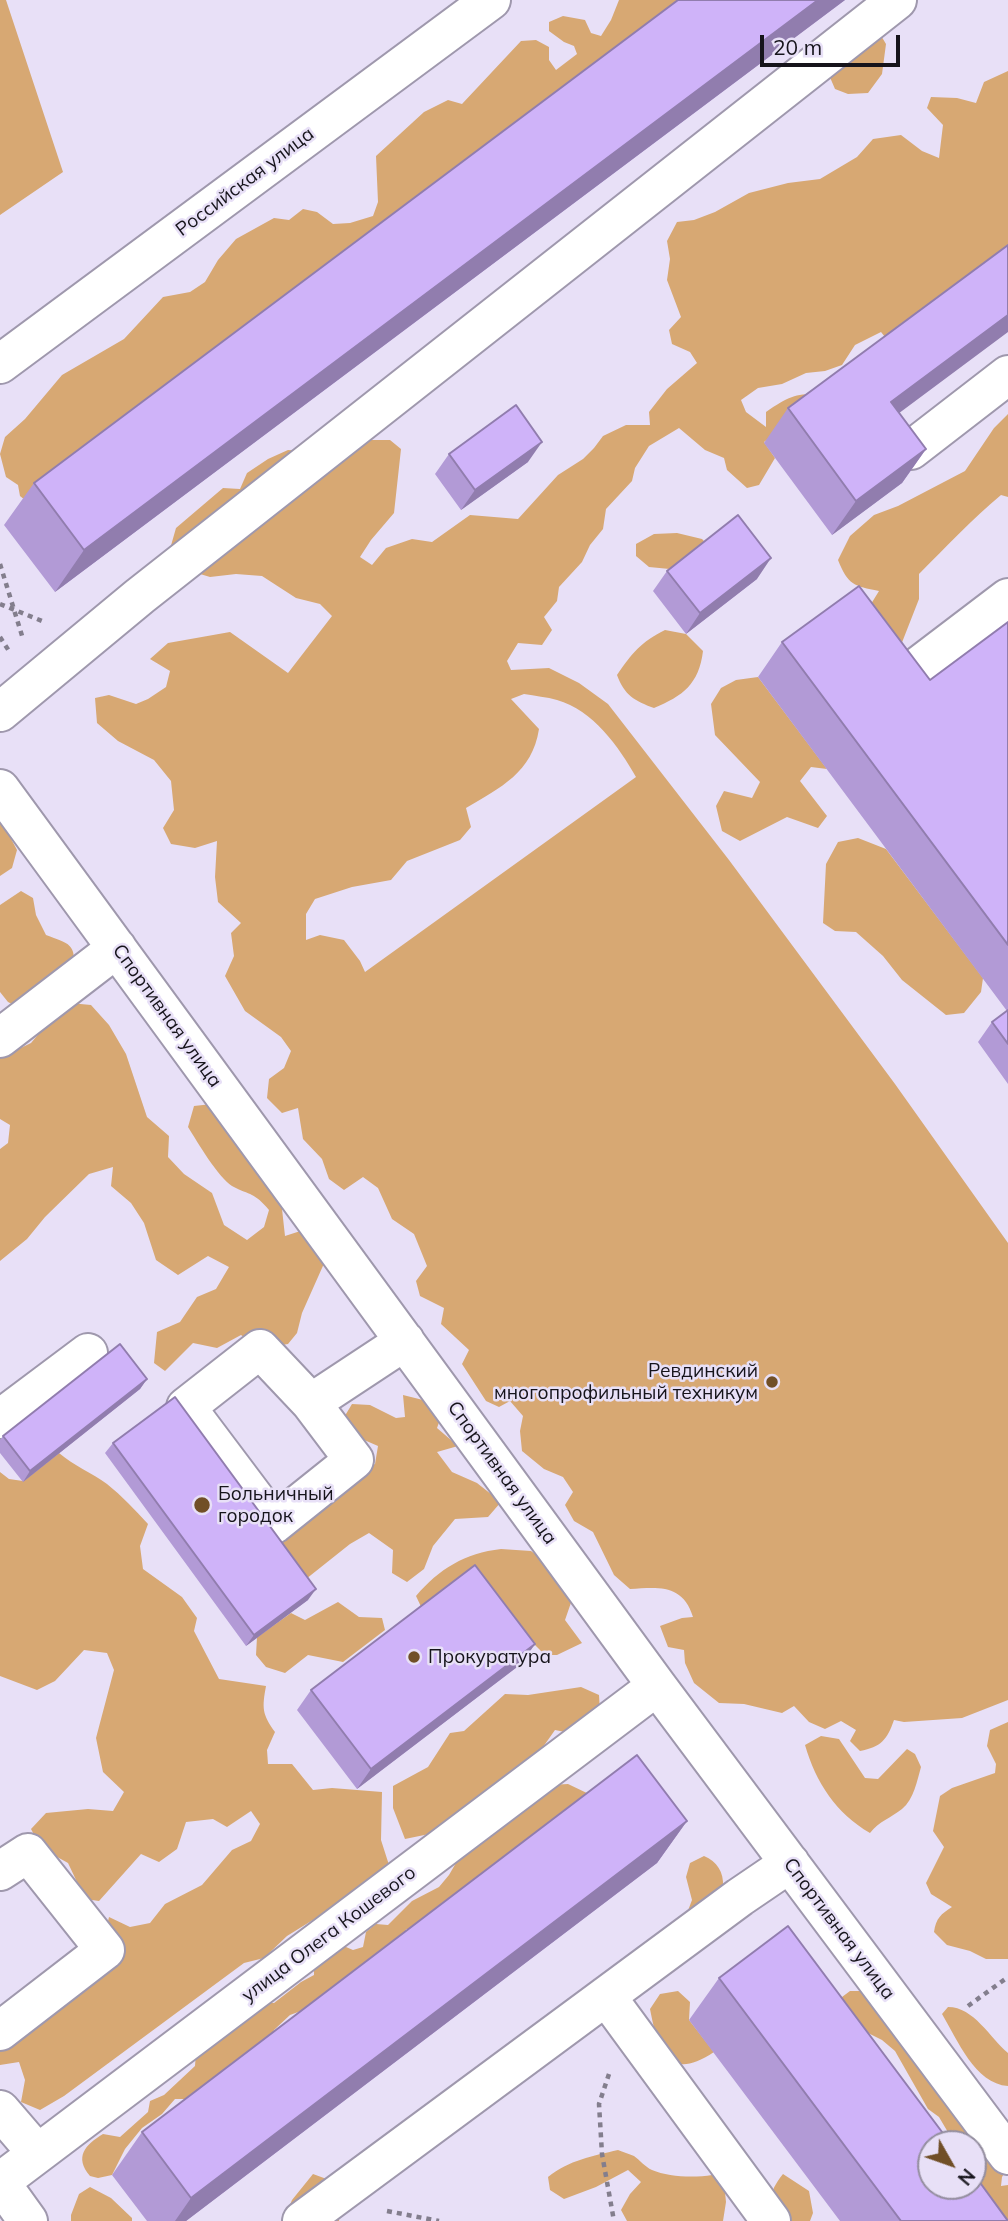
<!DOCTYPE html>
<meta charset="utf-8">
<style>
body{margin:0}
#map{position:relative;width:1008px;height:2221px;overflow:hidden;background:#e8e0f7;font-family:Mulish,sans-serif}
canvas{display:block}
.north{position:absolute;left:917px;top:2130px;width:70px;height:70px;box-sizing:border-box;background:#e8e0f7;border:2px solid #948e9f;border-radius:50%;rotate:130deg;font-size:19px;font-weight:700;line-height:28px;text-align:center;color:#16141b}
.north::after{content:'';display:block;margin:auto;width:24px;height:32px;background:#714f27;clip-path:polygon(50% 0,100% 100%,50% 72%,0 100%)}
.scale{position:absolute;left:760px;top:35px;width:140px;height:32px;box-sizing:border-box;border:4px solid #16141b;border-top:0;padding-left:9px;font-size:21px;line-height:24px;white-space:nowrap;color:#16141b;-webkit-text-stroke:5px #e8e0f7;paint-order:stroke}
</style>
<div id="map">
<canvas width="1008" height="2221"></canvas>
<div class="north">N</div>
<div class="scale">20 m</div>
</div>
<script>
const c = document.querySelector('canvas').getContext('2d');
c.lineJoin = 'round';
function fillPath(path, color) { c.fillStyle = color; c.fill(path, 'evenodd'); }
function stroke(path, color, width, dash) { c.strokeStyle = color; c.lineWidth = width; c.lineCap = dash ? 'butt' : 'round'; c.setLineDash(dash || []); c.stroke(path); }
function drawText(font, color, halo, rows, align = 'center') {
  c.font = font + ' Mulish,sans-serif'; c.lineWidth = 5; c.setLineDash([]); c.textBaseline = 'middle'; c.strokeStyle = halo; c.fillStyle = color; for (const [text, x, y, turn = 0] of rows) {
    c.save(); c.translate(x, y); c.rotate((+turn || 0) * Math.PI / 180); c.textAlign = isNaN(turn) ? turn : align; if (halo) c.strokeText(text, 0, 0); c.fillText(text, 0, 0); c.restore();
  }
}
const green = new Path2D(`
 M0,0H6L63,172L0,215Z
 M619,0H704L31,505L20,496L18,485L6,477L0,454L5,437L25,419L62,375L124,339L163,297L190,292L205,282L218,260L236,239L274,218L289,220L303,209L317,212L333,224L350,223L373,216L378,202L376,156L424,112L448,100L462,104L521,41L536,40L549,47V60L556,70L577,54L574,46L564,42L549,31V22L563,16L585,20L591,33L601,36L611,20Z
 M880,34L886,44L882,74L868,93L848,94L835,89L826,68Z
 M1008,71V261L893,347L881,332L855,345L842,365L825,371L806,373L782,384L758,388L741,400L746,412L766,427V412C792,394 798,393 829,394L764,442L775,458L759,485L747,488L727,470L724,458L705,450L679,428L649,446L635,468L632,481L606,509L603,529L590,545L582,562L559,587L557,601L544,617L552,630L542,645L518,643L507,661L511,670L549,668L579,683L608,704L729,860L895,1084L1008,1243V1700L962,1718L904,1722L894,1720C887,1740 881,1747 860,1751L850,1741L856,1730L841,1721L825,1729L809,1722L794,1706L782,1713L744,1704L719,1703L694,1683L685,1663L684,1650L668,1647L660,1626L682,1618L693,1617C683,1584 659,1587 630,1589L614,1575L593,1532L574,1521L565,1505L573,1492L563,1477L544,1469L522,1451L520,1431L523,1416L510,1401L499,1407L486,1401L462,1364L469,1350L441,1324L444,1308L420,1296L416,1281L427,1266L414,1234L392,1219L378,1188L363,1177L344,1190L329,1179L322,1159L303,1139L298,1108L282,1113L267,1098L269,1079L284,1068L291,1051L281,1037L245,1011L225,976L234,956L231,933L241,923L218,902L215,877L217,841L195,848L171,844L163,828L174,810L171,781L154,760L118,741L97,723L95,698L109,695L136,704L148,699L166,687L170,671L150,659L168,643L230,632L288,673L332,616L320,604L296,598L262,576L236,574L210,577L177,567L168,556L176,528L223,488L240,489L247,473L268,459L288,450L302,451L363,440H390L401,449L394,513L371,540L360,557L372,565L386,548L412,539L432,542L470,515L518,519L558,475L583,459L594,448L603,436L626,425H650L649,412L667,389L697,363L690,352L672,344L669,330L681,317L667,280L670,259L667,241L677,222L694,220L715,212L749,193L788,183L820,179L857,157L873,139L901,135L922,151L939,158L943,125L927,108L931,97L957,98L976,103L984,82ZM524,694C535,696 547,697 557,700C593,710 619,747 636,777L365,972L360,961L344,940L320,935L306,940V914L315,899L352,887L391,880L407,861L460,840L471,827L466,808C501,787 532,773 539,729L511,699Z
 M1008,414V497L1001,495C972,519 946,547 919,574V599L901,645L863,617L879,591C854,586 848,585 838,560L850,536L874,515L898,506L965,471L994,428Z
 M677,533L702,539L709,546L680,570L649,567L636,556V544L654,534Z
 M665,630L686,634L703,651C699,684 683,696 654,708C635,701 624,695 617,675C632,653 641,642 665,630Z
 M758,677L827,769L811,767L800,781L827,816L818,828L787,817L740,841L722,831L716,806L724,791L752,798L760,782L715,735L711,704L721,688L736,680Z
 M0,818L17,850L12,868L0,876Z
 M858,838L886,849L983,978L981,992L964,1013L946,1015L902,980L883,956L856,932L835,931L823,923L826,864L838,842Z
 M21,891L33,898L36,915L46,935C69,944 77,943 73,971L20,1008L8,1002L0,992V905Z
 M70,1003L91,1005L109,1025L126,1054L147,1117L169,1136L168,1157L184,1174L212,1193L224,1225L247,1240L264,1227L269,1210C254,1192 251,1196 232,1186C218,1177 198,1143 188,1127L194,1106L212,1104L281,1200L285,1236L319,1225L326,1259L302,1313L297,1333L288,1344L260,1349L241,1335L217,1348L193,1343L165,1371L154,1363L157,1332L180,1322L197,1297L216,1289L229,1267L208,1256L178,1275L156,1260L144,1223L131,1203L111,1186L113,1167L89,1174L45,1217L27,1239L0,1261V1149L8,1143L10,1125L0,1119V1058L31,1043L46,1025Z
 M403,1395L427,1401L442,1414L437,1428L458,1446L437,1452L452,1472L477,1483L501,1502L488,1517L455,1519L433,1546L424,1569L407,1582L392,1573L393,1550L369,1533L350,1544L306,1579L267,1544L364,1468L375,1464L378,1446L355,1436L343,1419L352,1404L370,1405L396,1418L405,1417Z
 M59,1453C74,1466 92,1473 107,1484C122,1496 135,1510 148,1524L140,1546L143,1569L182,1597L197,1618L194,1631L219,1679L266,1686C262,1708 262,1714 275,1732L267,1750L268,1764H292L313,1790L332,1788L382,1792L381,1840L389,1865L358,1892L287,1936L264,1958L244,1963L64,2096L40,2110L21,2102L25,2080L19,2062L0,2065V2031L106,1930L109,1917L130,1927L150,1923L165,1904L202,1885L232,1850L251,1841L260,1824L251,1811L227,1827L213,1819L186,1822L177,1849L159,1862L141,1854L99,1901L85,1899L68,1863L41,1848L31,1829L46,1813L88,1809L113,1811L124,1792L103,1772L96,1738L114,1670L107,1653L84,1650L55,1681L37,1690L0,1676V1472L9,1479L23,1481Z
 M501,1549L531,1551L557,1570L574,1594L565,1620L582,1643L557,1655H545L519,1629L424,1613L416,1596C439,1569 465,1553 501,1549Z
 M338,1602L359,1617L382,1618L385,1630L343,1662L308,1655L285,1673L266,1667L256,1655L257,1637L291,1613L305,1620Z
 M581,1687L599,1695L600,1712L570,1733L555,1730L543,1747L533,1767L434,1833L405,1839L393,1808V1786L428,1767L450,1733L464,1731L505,1694L528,1695Z
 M1008,1722V1959H986L970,1951L947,1945L934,1932C936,1918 941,1914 952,1907L931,1894L926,1883L944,1847L933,1831L940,1796L952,1788L995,1773L996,1764L987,1746L990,1730Z
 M821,1736L839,1739L865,1778L878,1779L907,1749L915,1754L921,1767C917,1781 914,1799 902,1809C891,1818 879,1821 870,1833C836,1813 816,1783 805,1745Z
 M568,1784L591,1795L427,1934L406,1929L403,1952L309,2008L290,2015L274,2030L266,2058L191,2099H175L162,2114L142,2128L125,2149L112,2175L98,2178L90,2176C74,2157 85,2145 103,2134L120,2137L148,2112L150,2101L164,2095L195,2066L196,2052L261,2002L274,2003L301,1982L314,1975V1963L339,1944L353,1950L363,1947L366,1932L376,1924L388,1925L412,1901L439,1887L449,1875L460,1856L551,1785Z
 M704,1856C717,1861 724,1873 723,1886L684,1921L692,1900L686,1877L690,1863Z
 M678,1991L690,2002L689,2020L714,2052C668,2083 658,2050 650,2009L660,1994Z
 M850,1991H863L1008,2167L1002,2177L1001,2186L1008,2185V2221L973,2186V2144H951L949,2134L939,2117L928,2109L895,2051L882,2040L850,2024L838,2000Z
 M948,2007C974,2007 990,2038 1008,2053V2086C975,2084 957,2039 942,2014Z
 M618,2150C623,2152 629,2154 634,2156C640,2160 645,2167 652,2170C668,2177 694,2178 712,2175L724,2182L726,2202L723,2221H627L621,2210L630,2194L641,2182L628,2170L596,2187L564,2199L550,2190L548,2177C569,2160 593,2156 618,2150Z
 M313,2174L332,2181L341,2192L339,2221H283L292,2200Z
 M783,2174L809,2191L813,2213L810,2221H786C769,2202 767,2194 783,2174Z
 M90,2187L111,2198L132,2218V2221H71V2215L79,2194Z`);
const path = new Path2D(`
 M0,564L23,639
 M0,604L42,621
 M0,637L9,651
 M968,2006L1008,1977
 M609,2074L599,2104L602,2154L614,2221
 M387,2211L439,2221`);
const minor = new Path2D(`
 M0,364L491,0
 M911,450L1008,375
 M916,668L1008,598
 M0,712L140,596L897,0
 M0,789L657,1686L1008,2155
 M0,1038L117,948
 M311,1403L260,1349L186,1407L274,1524L354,1460L311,1403L405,1341
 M0,1419L88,1353
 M0,1871L28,1853L105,1950L0,2031
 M606,1996L771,2221
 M0,2110L37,2153
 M0,2182L657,1686
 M0,2182L28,2221
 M302,2221L740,1897L790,1863`);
const wall = new Path2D(`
 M678,0H845L55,592L4,525L34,483Z
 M788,408L899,413L926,449L902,483L832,535L764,443Z
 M449,454L528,462L461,510L435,474Z
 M667,571L757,579L686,634L653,591Z
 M1008,622V1084L978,1042L992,1022L1007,1011L758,677L782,642L930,680Z
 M147,1379L140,1389L23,1482L0,1453V1440L3,1436Z
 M113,1443L308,1600L246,1646L105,1453Z
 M535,1644L521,1664L357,1789L297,1710L311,1690Z
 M687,1821L657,1863L186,2221H147L112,2175L142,2132Z
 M719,1978L1008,2221H840L689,2020Z`);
const shadedWall = new Path2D(`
 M818,0H845L55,592L84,550Z
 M1008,315V332L867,437L891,402Z
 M542,442L528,462L461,510L475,490Z
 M926,449L902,483L832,535L856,501Z
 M771,558L757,579L686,634L700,613Z
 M147,1379L140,1389L23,1482L30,1471Z
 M316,1589L308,1600L246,1646L254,1635Z
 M535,1644L521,1664L357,1789L371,1769Z
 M687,1821L657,1863L186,2221H175L191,2198Z`);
const building = new Path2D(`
 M678,0H818L84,550L34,483Z
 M1008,245V315L891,402L926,449L856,501L788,408Z
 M516,405L542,442L475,490L449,454Z
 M738,515L771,558L700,613L667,571Z
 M859,586L930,680L1008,622V945L782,642Z
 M1008,1010V1044L992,1022Z
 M120,1344L147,1379L30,1471L3,1436Z
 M175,1397L316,1589L254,1635L113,1443Z
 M475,1565L535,1644L371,1769L311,1690Z
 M637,1755L687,1821L191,2198L142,2132Z
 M788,1926L951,2144H931V2186H973V2173L1008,2221H901L719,1978Z`);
const markers = [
 [772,1382,7,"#714f27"],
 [202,1505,9,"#714f27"],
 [414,1657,7,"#714f27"]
];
const streetNames = [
 ["Российская улица",245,182,-37],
 ["Спортивная улица",167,1016,54],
 ["Спортивная улица",502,1473,54],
 ["Спортивная улица",839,1929,53],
 ["улица Олега Кошевого",329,1934,-37]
];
const poiNames = [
 ["Ревдинский",758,1371,"right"],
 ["многопрофильный техникум",758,1393,"right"],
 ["Больничный",218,1494],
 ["городок",218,1516],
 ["Прокуратура",428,1657]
];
fillPath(green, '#d7a873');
stroke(minor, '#9f98ad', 42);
stroke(path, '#837e8d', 4.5, [5, 5]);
stroke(minor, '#fff', 38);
fillPath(wall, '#b29ad6');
fillPath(shadedWall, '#917dae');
fillPath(building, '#cfb3f9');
stroke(building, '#917dae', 2);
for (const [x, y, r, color] of markers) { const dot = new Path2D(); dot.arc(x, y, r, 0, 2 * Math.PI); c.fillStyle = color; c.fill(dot); stroke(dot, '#e8e0f7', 2.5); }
drawText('19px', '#16141b', '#e8e0f7', streetNames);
drawText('19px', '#16141b', '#e8e0f7', poiNames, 'left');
</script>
